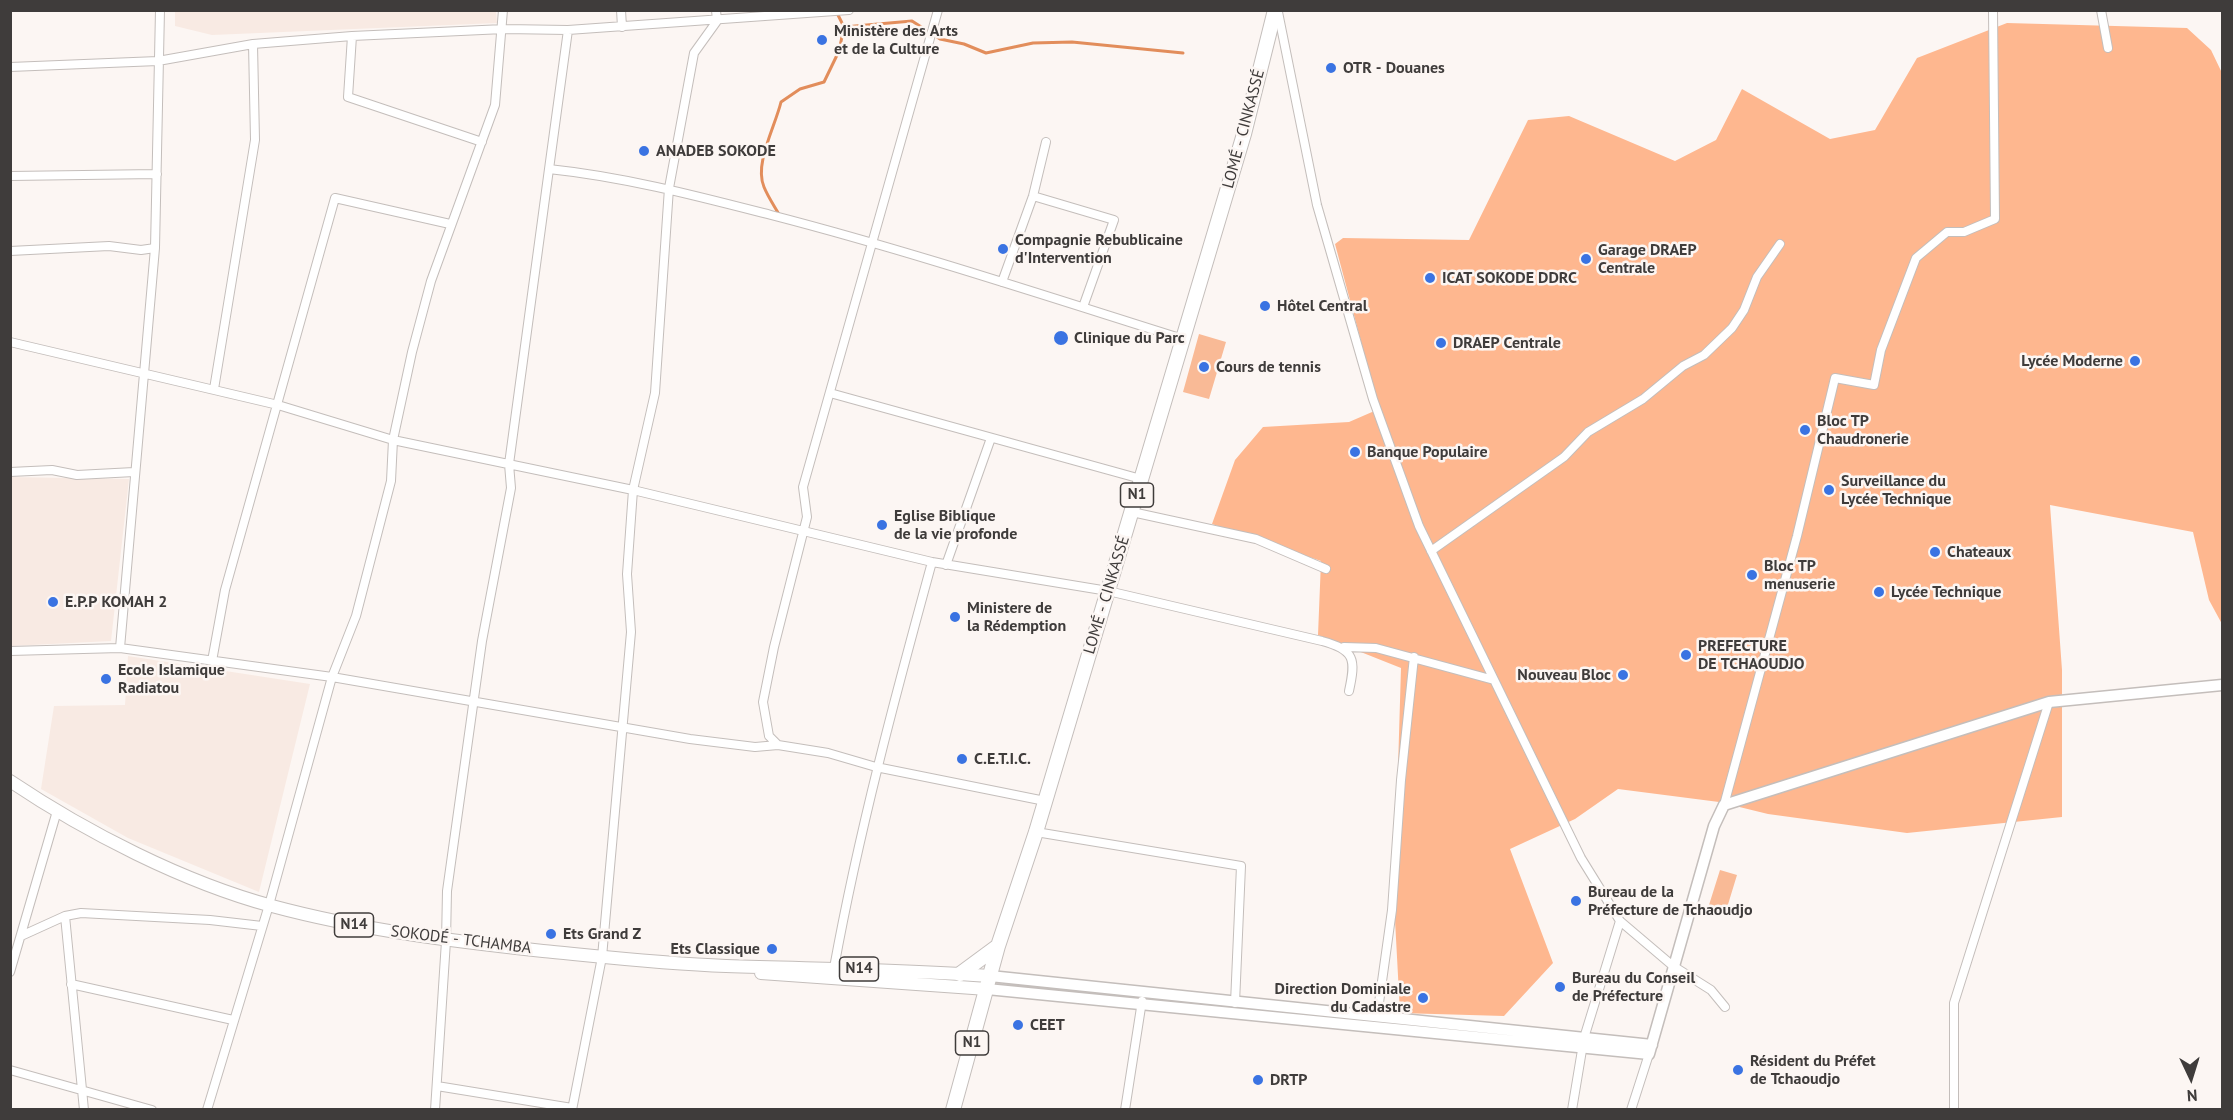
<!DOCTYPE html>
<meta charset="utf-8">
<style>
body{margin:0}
#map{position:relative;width:2233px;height:1120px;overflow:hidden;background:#fcf6f3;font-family:"PT Sans",sans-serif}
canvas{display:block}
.frame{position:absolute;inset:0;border:12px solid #3f3c3b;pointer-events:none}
.north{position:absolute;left:2161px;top:1048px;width:60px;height:60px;-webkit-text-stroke:4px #fcf6f3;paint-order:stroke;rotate:176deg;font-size:16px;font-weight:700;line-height:24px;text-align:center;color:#3f3c3b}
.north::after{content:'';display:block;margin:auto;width:21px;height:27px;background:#3f3c3b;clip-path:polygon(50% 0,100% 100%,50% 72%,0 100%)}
</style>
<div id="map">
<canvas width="2233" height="1120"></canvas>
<div class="frame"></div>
<div class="north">N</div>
</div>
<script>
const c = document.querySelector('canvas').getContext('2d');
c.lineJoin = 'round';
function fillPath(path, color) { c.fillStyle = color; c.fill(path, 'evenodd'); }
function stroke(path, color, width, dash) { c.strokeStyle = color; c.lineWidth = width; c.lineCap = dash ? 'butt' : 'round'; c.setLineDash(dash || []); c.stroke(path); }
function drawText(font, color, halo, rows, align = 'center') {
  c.font = font + ' "PT Sans",sans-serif'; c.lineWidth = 5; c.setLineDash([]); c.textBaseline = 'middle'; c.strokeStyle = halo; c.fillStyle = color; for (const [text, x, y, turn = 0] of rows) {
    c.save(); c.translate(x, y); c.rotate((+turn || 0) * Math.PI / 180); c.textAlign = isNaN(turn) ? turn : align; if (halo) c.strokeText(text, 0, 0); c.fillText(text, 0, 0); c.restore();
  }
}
const built = new Path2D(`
 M496,10L497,23L212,35L175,26V11Z
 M10,477L129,479L111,641L11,646Z
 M128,656L310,684L259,892L128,838L41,789L54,706L125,705Z`);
const green = new Path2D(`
 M1199,334L1226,342L1209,399L1183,392Z
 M1720,870L1737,875L1726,911L1709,905Z`);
const forest = new Path2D(`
 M2007,23L2187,28L2211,50L2222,73V624L2209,600L2193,532L2050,505L2062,670V817L1907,833L1768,814L1719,802L1618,789L1575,819L1510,849L1553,963L1504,1016L1400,1013L1394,901L1401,668L1318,635L1321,561L1212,524L1235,460L1263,427L1349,422L1379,409L1335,244L1343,238L1469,240L1528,120L1569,116L1675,161L1716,140L1742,89L1830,139L1875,130L1917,58Z`);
const stream = new Path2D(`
 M837,13L844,27L912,21L940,39L964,44L986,53L1033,43L1072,42L1183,53
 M780,216C775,207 768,197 764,187C754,164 775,127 781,102L800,89L824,82L839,51L844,27`);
const street = new Path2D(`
 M621,10L622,27
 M2101,10L2108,48
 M1278,12L1317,205L1373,399L1419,526L1581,858L1620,921L1584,1038L1572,1110
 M568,30L549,169C625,177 697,196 771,215C910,251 1046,296 1183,339
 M352,36L348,97L482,142
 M10,67L158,61L253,44L352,36L504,29L568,30L849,10
 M10,176L157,174
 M1033,196L1114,220L1083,307
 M10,251L109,246L141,250L155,248
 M1002,282L1033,196L1046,142
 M10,342L278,405L393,440L633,490L932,562L1108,591L1322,641C1355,650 1356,659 1349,691
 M214,389L255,140L253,44
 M830,393L1141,479
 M10,472L52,470L77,475L134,472
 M1132,512L1256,539L1326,569
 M1431,551L1564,457L1588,432L1643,399L1683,366L1704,355L1732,328L1744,310L1757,277L1780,244
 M946,565L991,438
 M1344,647L1376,648L1494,680
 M120,648L155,248L160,10
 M10,651L120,648L332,677L690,739L755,747L778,745L828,753L876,767L1045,801
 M212,661L225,590L335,198L450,224
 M778,745L769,736L763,702L774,647L807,517L803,487L938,10
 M1724,805L1797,536L1835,378L1874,385L1881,350L1916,258L1947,232H1964L1995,219L1993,10
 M1036,832L1241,866L1235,1003
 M65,916L84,1110
 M1620,921L1673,966L1711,990L1725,1007
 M21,936L65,916L81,913L210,920L262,926
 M834,968C859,831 895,697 932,562
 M10,972L57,811
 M71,984L233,1020
 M1377,1017L1392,910L1401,780L1414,657
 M10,1070L152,1110
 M437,1086L572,1108
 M207,1110L269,905L332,677L356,616L391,481L393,440L412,352L431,281L495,105L503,10
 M435,1110L446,941L447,891L482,641L511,488L509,464L549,169
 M572,1110L602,957L631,632L627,574L633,490L655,393L669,188L694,53L717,21L716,10
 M1125,1110L1142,1001
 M1631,1110L1649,1054
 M1954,1110V1003L2049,702`);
const secondary = new Path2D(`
 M990,976L1652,1045
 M987,989L1649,1054L1714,826L1724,805L2049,702L2222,685`);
const primary = new Path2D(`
 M10,781C86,832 183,882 272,906C361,930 452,941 543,951C604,957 665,964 726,966C814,969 902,969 990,976
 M761,973L987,989`);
const highway = new Path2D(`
 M960,974L998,946
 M953,1110L998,946L1036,832L1244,134L1275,10`);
const markers = [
 [822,40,6,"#3a73e2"],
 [1331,68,6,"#3a73e2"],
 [644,151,6,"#3a73e2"],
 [1003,249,6,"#3a73e2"],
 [1586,259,6,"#3a73e2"],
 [1430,278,6,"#3a73e2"],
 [1265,306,6,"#3a73e2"],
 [1061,338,8,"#3a73e2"],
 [1441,343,6,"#3a73e2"],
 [2135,361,6,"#3a73e2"],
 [1204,367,6,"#3a73e2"],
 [1805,430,6,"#3a73e2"],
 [1355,452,6,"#3a73e2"],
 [1829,490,6,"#3a73e2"],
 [882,525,6,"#3a73e2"],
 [1935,552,6,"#3a73e2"],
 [1752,575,6,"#3a73e2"],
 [1879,592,6,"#3a73e2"],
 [53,602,6,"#3a73e2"],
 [955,617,6,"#3a73e2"],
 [1686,655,6,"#3a73e2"],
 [1623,675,6,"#3a73e2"],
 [106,679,6,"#3a73e2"],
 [962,759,6,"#3a73e2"],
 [1576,901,6,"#3a73e2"],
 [551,934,6,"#3a73e2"],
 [772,949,6,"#3a73e2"],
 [1560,987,6,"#3a73e2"],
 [1423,998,6,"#3a73e2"],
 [1018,1025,6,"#3a73e2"],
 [1738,1070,6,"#3a73e2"],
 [1258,1080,6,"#3a73e2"]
];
const shields = [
 [1137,495,33],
 [354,925,39],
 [859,969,39],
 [972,1043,33]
];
const shieldNames = [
 ["N1",1137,495],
 ["N14",354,925],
 ["N14",859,969],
 ["N1",972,1043]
];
const poiNames = [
 ["Ministère des Arts",834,31],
 ["et de la Culture",834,49],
 ["OTR - Douanes",1343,68],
 ["ANADEB SOKODE",656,151],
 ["Compagnie Rebublicaine",1015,240],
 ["d'Intervention",1015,258],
 ["Garage DRAEP",1598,250],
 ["Centrale",1598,268],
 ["ICAT SOKODE DDRC",1442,278],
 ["Hôtel Central",1277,306],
 ["Clinique du Parc",1074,338],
 ["DRAEP Centrale",1453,343],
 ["Lycée Moderne",2123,361,"right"],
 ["Cours de tennis",1216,367],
 ["Bloc TP",1817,421],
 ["Chaudronerie",1817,439],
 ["Banque Populaire",1367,452],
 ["Surveillance du",1841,481],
 ["Lycée Technique",1841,499],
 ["Eglise Biblique",894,516],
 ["de la vie profonde",894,534],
 ["Chateaux",1947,552],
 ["Bloc TP",1764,566],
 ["menuserie",1764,584],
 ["Lycée Technique",1891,592],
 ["E.P.P KOMAH 2",65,602],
 ["Ministere de",967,608],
 ["la Rédemption",967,626],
 ["PREFECTURE",1698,646],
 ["DE TCHAOUDJO",1698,664],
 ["Ecole Islamique",118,670],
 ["Radiatou",118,688],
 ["Nouveau Bloc",1611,675,"right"],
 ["C.E.T.I.C.",974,759],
 ["Bureau de la",1588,892],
 ["Préfecture de Tchaoudjo",1588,910],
 ["Ets Grand Z",563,934],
 ["Ets Classique",760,949,"right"],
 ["Bureau du Conseil",1572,978],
 ["de Préfecture",1572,996],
 ["Direction Dominiale",1411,989,"right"],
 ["du Cadastre",1411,1007,"right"],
 ["CEET",1030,1025],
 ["Résident du Préfet",1750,1061],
 ["de Tchaoudjo",1750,1079],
 ["DRTP",1270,1080]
];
const streetNames = [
 ["LOMÉ - CINKASSÉ",1244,129,-75],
 ["LOMÉ - CINKASSÉ",1107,595,-73],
 ["SOKODÉ - TCHAMBA",461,940,7]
];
fillPath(built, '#f8eae3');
fillPath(green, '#f9ba96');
fillPath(forest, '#feb78f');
stroke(stream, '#e28d5b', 3);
stroke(street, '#c4bebb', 10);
stroke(secondary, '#c4bebb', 13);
stroke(primary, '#c4bebb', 14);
stroke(highway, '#c4bebb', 16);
stroke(street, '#fff', 8);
stroke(secondary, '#fff', 10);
stroke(primary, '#fff', 12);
stroke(highway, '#fff', 14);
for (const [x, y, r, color] of markers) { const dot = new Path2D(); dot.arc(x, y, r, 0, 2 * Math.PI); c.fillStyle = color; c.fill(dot); stroke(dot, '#fcf6f3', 2); }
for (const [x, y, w] of shields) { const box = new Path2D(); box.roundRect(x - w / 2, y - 12, w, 24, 4.5); c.fillStyle = '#fcf6f3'; c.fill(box); stroke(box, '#3f3c3b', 1.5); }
drawText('bold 15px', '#3f3c3b', null, shieldNames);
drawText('bold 16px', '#3f3c3b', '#fcf6f3', poiNames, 'left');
drawText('16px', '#3f3c3b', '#fcf6f3', streetNames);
</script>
